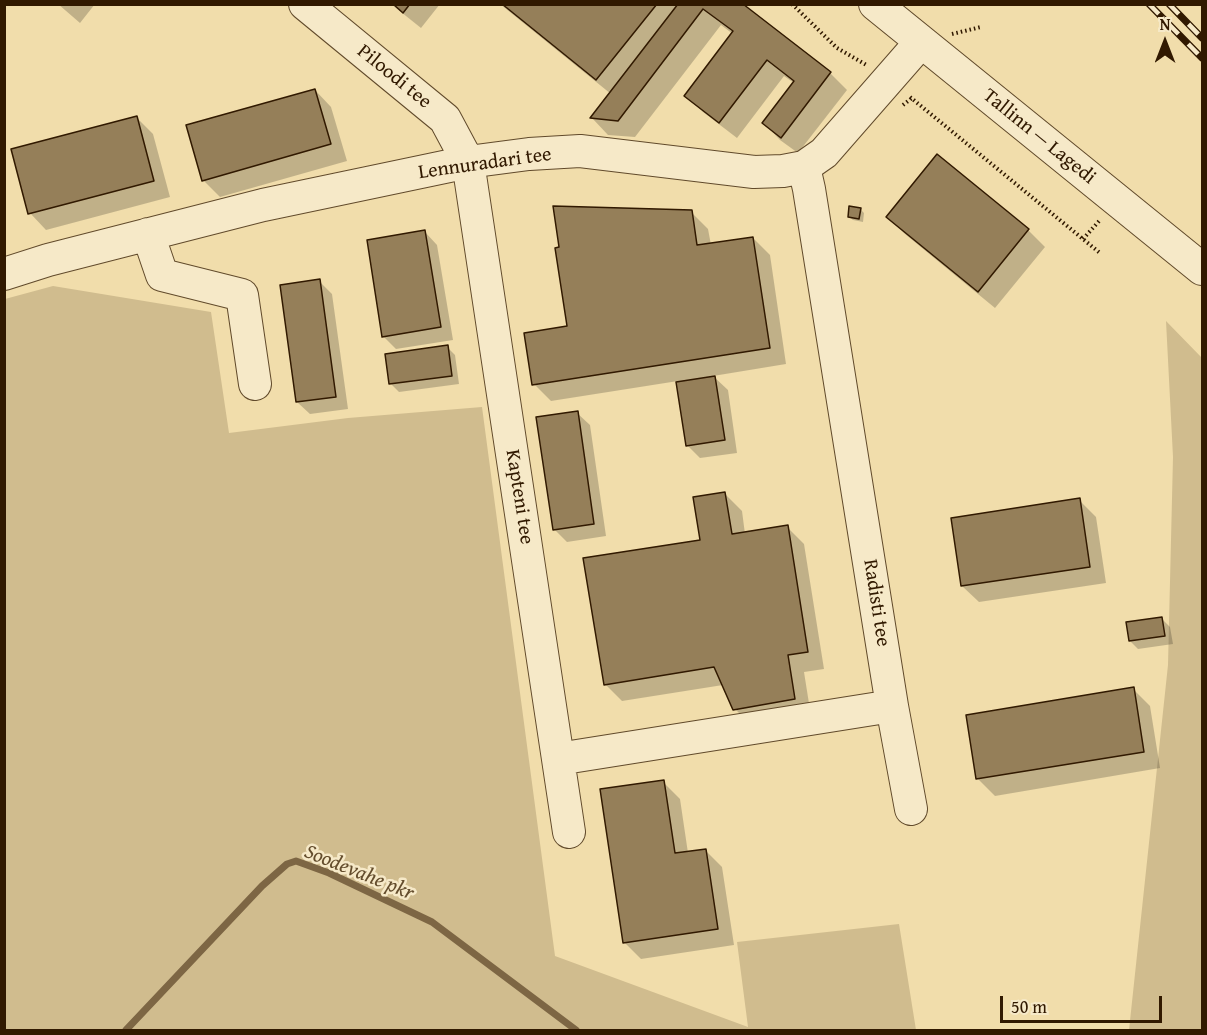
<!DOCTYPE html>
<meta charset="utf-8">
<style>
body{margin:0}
#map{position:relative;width:1207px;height:1035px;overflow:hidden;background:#f1ddab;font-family:"Gentium Book Plus",serif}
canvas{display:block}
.frame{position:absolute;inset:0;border:6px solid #311900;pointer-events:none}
.north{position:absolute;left:1135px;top:12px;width:60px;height:60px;-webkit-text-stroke:4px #f6e9c8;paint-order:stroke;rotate:0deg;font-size:16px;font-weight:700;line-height:24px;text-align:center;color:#311900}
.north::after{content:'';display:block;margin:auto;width:21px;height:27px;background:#311900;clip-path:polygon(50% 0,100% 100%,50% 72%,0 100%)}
.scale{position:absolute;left:1000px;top:996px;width:162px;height:27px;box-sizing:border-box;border:3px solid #311900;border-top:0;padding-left:8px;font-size:18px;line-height:21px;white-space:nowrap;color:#311900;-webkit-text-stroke:4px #f6e9c8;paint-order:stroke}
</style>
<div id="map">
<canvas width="1207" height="1035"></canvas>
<div class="frame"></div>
<div class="north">N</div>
<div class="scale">50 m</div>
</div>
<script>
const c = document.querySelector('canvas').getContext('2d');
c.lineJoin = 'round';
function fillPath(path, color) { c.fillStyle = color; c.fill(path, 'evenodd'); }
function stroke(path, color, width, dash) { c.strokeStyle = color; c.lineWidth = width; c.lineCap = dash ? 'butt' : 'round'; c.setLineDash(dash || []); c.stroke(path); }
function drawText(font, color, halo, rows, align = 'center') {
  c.font = font + ' "Gentium Book Plus",serif'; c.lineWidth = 5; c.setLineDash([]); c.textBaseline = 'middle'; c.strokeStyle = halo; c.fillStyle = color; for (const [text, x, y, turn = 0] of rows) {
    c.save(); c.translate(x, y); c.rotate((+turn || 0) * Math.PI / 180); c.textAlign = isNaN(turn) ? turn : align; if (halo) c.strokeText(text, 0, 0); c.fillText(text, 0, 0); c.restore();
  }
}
const green = new Path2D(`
 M53,286L211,312L229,433L348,418L482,407L555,956L748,1027L737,942L899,924L916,1030H5V299Z
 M1166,321L1202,358V1030H1129L1168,665L1173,457Z`);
const shadow = new Path2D(`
 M58,4H95L80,23Z
 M391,4H440L421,28Z
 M500,4H740L830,73L847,90L798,153L780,140L764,123L794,83L784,76L737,138L703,112L686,96L733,34L721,25L635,137L608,135L592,118L611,94Z
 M315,90L331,107L347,161L220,197L203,180Z
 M136,117L153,134L170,197L46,230L30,213Z
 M860,209L864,213L863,222L853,220L849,217Z
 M691,212L708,229L711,245L753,238L770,255L786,364L713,376L728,390L737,453L700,458L687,445L678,381L551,401L534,384L569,327Z
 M888,217L1028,230L1045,247L995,308L905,234Z
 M425,232L437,245L453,340L396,349L383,336Z
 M319,281L332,294L348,409L310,414L297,402Z
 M447,347L455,355L459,384L399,392L391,384Z
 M577,413L590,425L606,536L567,542L554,529Z
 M725,494L742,511L745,534L787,527L804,544L824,669L804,672L811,716L752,726L735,709L723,685L622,701L605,684L702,541Z
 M1079,500L1096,517L1106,583L979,602L962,586Z
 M1162,619L1170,627L1173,644L1138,649L1130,641Z
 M1133,689L1150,706L1160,768L995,796L978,779Z
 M663,782L680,799L688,853L705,850L722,867L734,945L641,959L624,942Z`);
const stream = new Path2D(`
 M126,1030L262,886L287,864L296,861L329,873L432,922L576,1030`);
const building = new Path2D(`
 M393,4H410L403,13Z
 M502,4H657L596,80Z
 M678,4H743L831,72L781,138L762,123L794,81L767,60L719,123L684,96L733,31L703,9L618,121L590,118Z
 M315,89L331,144L202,181L186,125Z
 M137,116L154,181L28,214L11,149Z
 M937,154L1029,229L978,292L886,217Z
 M553,206L692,210L697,245L753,237L770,348L532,385L524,333L567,326L555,248L559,247Z
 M849,206L861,208L859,219L848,217Z
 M425,230L441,327L382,337L367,240Z
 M320,279L336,397L296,402L280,285Z
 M448,345L452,376L389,384L385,354Z
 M715,376L725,440L686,446L676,382Z
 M578,411L594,524L553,530L536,417Z
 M725,492L732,534L788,525L808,652L788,655L795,699L733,710L714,667L604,685L583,558L700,540L693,497Z
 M1080,498L1090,567L961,586L951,518Z
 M1162,617L1165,636L1129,641L1126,622Z
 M1134,687L1144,752L976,779L966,715Z
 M664,780L675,853L706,849L718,929L623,943L600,789Z`);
const path = new Path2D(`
 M792,4L837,48L868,66
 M952,34L981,27
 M910,97L1100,253
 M903,105L912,98
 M1083,239L1100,220`);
const minor = new Path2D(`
 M305,4L445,119L468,162L569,832
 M875,4L1202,269
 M148,234L162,275L242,295L255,384
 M4,274L48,260L263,205L468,162L529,154L580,151L754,172L783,171L804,167L824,153L921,42
 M892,706L911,809
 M558,759L892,706L809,189L804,167`);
const rail = new Path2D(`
 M1149,4L1202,58
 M1169,4L1202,38`);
const streetNames = [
 ["Piloodi tee",394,77,39],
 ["Tallinn — Lagedi",1039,137,39],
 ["Lennuradari tee",485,164,-8],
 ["Kapteni tee",519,497,81],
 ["Radisti tee",876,603,81]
];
const waterNames = [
 ["Soodevahe pkr",359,873,22]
];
fillPath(green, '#d0bc8e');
fillPath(shadow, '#0003');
stroke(stream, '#7d6644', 7);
fillPath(building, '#957f59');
stroke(building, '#311900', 1.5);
stroke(minor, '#614a2b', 34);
stroke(path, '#311900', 4, [1.5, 3]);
stroke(minor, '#f6e9c8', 32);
stroke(rail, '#311900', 7);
stroke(rail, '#f6e9c8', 4.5, [14]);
drawText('20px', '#311900', '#f6e9c8', streetNames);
drawText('italic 21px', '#644d2d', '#f6e9c8', waterNames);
</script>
